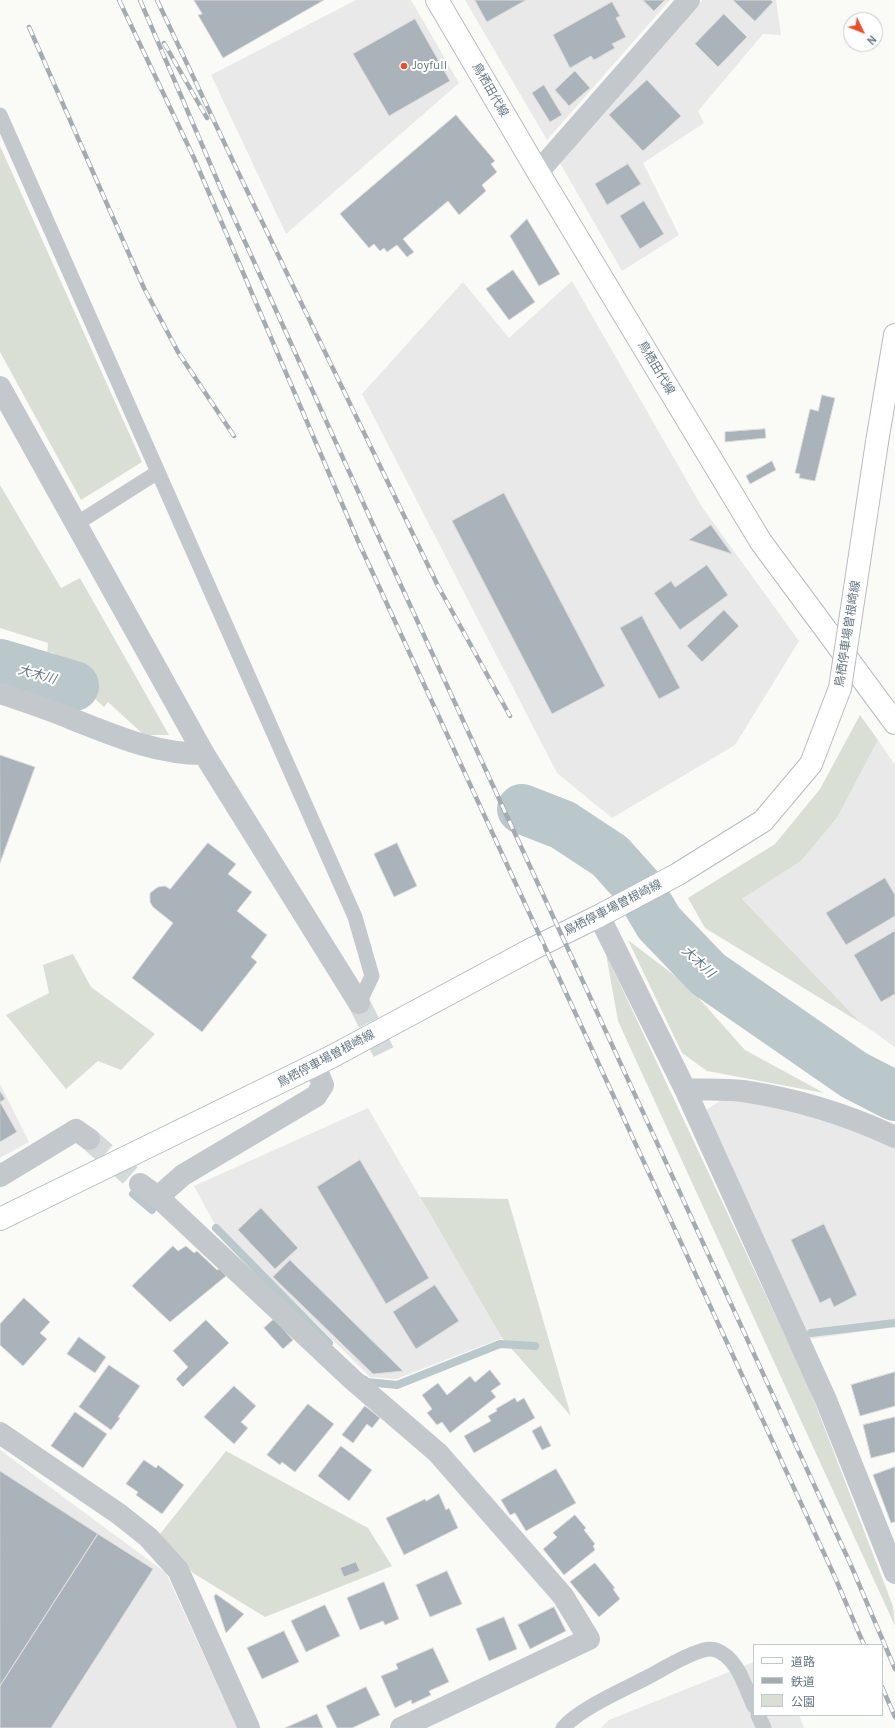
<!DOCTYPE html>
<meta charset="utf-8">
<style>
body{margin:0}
#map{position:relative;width:895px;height:1728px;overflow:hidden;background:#fafaf7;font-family:Karla,"Noto Sans JP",sans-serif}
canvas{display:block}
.legend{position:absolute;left:753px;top:1644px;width:130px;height:72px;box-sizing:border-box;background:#fff;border:1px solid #c1c9ce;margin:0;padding:5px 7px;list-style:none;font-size:12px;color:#637784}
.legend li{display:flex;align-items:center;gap:8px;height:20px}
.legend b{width:20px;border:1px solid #c1c9ce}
.north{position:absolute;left:843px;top:12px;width:40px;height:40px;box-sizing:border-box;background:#fff;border:1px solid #c1c9ce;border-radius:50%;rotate:133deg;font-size:11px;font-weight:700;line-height:16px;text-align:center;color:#637784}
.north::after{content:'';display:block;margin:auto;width:14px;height:18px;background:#eb4d26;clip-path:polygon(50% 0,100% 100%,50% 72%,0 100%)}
</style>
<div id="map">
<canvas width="895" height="1728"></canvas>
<ul class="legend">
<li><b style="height:5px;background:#fff"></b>道路</li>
<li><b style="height:5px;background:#a4acb2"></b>鉄道</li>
<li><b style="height:11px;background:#dadfd6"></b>公園</li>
</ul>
<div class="north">N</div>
</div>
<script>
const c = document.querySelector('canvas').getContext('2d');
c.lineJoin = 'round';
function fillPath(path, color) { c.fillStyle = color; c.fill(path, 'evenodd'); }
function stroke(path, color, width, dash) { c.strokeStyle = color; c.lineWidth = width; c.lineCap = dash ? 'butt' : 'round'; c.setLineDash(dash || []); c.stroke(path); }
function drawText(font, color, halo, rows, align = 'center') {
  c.font = font + ' Karla,"Noto Sans JP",sans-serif'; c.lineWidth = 4; c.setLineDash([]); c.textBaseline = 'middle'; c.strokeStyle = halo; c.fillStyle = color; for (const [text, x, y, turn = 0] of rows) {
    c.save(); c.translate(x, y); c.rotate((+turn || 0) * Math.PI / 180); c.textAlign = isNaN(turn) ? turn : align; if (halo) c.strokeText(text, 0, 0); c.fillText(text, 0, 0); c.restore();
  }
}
const built = new Path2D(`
 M356,0H411L459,83L286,234L211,75Z
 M465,0H670L547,140Z
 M702,0H776L781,35L763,34L698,111L704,123L643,163L679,235L622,271L560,163Z
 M572,281L702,507L799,641L735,745L612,818L557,773L362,394L463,282L509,338Z
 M878,740L895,765V1047L861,1023L742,899L801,861L837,818Z
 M0,1084L29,1142L0,1158Z
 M726,1097L839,1121L895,1147V1327L810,1339L706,1110Z
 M368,1108L502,1338L396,1379L370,1377L214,1223L194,1186Z
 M0,1450L166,1573L237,1728H0Z
 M754,1662V1715H799L804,1728H601L609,1720Z`);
const green = new Path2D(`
 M0,146L142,462L81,500L0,352Z
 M0,485L61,588L80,578L169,735H144L108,702L104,707L81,686L84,683L52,652L47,656L48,643L0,628Z
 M860,715L878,740L837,818L801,861L742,899L861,1023L705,928L688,898L775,844L820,789Z
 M628,940L687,985L745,1050L824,1093L707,1071L682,1053Z
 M73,954L91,987L155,1034L121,1070L98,1061L66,1089L6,1015L49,993L43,965Z
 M606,954L808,1385L893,1606L895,1626L618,1021Z
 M420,1197L508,1199L571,1416L502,1338Z
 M226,1451L368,1528L392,1566L265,1617L193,1573L160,1534Z`);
const stream = new Path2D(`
 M133,1194L152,1210
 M216,1228L329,1343
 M811,1333L895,1323
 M365,1380L367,1382L397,1385L500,1344L535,1346`);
const river = new Path2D(`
 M0,664L74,686
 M522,809L563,825L610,856L637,886L659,923L708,974L854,1075L895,1096`);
const building = new Path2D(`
 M194,0H324L223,58L198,15L202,14Z
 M475,0H526L487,22Z
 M643,0H665L654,11Z
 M733,0H771L773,2L755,21Z
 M612,2L620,16L616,18L626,37L612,44L615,48L594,60L591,56L570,68L553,35Z
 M724,14L747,37L718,67L695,44Z
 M415,19L450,81L389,116L353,54Z
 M575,71L590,88L569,106L555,90Z
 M647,80L681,116L643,151L609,115Z
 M544,85L562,115L550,122L532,93Z
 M456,115L495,161L491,164L497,172L482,185L486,191L459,215L448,201L403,239L414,252L407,257L397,245L387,252L384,248L380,251L374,244L369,248L340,214Z
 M628,164L641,184L607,205L595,184Z
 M644,201L664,234L640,249L620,216Z
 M527,219L560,274L539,286L510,236Z
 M513,270L535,302L509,320L486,289Z
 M822,395L835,398L815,481L799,478L800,474L795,473L810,409L818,411Z
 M765,429L766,438L725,442V432Z
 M772,461L776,470L750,484L746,476Z
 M504,493L605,686L552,714L452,521Z
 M711,525L732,554L689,540Z
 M707,565L728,595L680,630L654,593L671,581L675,587Z
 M724,610L739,626L702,662L687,646Z
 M642,616L680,688L659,699L620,628Z
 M0,755L35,767L0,863Z
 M208,843L236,864L228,874L252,892L237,911L267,935L251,957L257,962L202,1032L132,978L173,923L153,907L150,902V893L158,887L165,886L170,889Z
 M397,843L417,886L394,897L374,854Z
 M885,878L895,895V916L846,945L826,913Z
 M895,931V994L881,1002L854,955Z
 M0,1091L5,1099L0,1102L17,1132L0,1142Z
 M360,1160L429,1278L386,1304L317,1187Z
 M261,1208L298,1248L275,1269L238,1230Z
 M824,1224L857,1295L834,1307L830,1298L820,1303L791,1240Z
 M173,1246L178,1251L186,1246L194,1253L197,1251L217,1270L220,1269L226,1276L170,1322L132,1286Z
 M290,1260L403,1371L373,1374L273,1277Z
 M435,1285L459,1321L416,1349L393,1312Z
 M24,1298L50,1322L40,1333L47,1339L23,1366L0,1345V1324Z
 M274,1319L293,1340L283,1349L264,1328Z
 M206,1320L229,1343L183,1387L176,1379L188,1367L173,1351Z
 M79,1337L106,1357L95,1373L67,1354Z
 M109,1365L140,1386L118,1417L120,1418L111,1430L79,1407Z
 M490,1370L501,1384L491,1391L496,1397L450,1433L442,1422L437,1425L427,1413L432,1409L422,1395L438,1383L447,1395L470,1376L475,1382Z
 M895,1372V1406L860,1416L851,1385Z
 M234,1386L256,1406L241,1422L248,1428L234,1444L204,1417Z
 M515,1398L517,1402L524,1398L535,1418L474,1453L464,1436L491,1421L488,1416L497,1411L496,1409Z
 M308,1404L334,1424L295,1472L282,1462L280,1465L267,1455Z
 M365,1406L380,1418L372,1428L367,1424L353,1443L342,1435Z
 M75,1412L107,1434L83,1468L51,1446Z
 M895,1417V1452L871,1458L863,1425Z
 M541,1426L551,1446L542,1450L532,1431Z
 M341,1446L372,1470L349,1501L318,1476Z
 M144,1460L156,1468L158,1465L184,1485L162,1514L136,1495L138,1492L126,1484Z
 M895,1467V1522L891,1523L873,1475Z
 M556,1469L576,1503L526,1531L515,1513L510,1515L501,1500Z
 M0,1471L98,1534L0,1686Z
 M439,1494L446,1510L449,1508L458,1528L404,1555L386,1518L425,1499L426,1501Z
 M575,1515L586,1528L584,1530L595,1544L593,1546L595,1550L564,1575L543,1549L557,1537L553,1533Z
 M98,1534L153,1569L51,1728H0V1686Z
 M356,1562L360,1571L344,1577L340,1568Z
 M595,1563L615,1588L613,1589L620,1599L599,1617L570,1582Z
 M447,1571L462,1604L430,1617L416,1585Z
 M384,1582L399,1619L385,1625L383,1621L360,1630L347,1598Z
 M216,1594L244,1614L226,1633L214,1597Z
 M325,1605L340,1636L306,1652L291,1621Z
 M554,1607L566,1631L530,1649L518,1625Z
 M504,1617L517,1649L489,1661L476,1629Z
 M284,1631L299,1662L262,1679L247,1648Z
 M433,1648L449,1682L429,1691L431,1695L412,1704L411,1700L395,1708L381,1676L398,1669L396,1664Z
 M366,1687L380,1715L352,1728H337L326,1706Z
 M317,1714L323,1728H285Z`);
const streetTunnel = new Path2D(`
 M359,1003L384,1053
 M89,1139L140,1184`);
const lane = new Path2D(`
 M0,115L355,917L372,976L359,1003
 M76,524L158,472
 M758,1715L764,1728
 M563,1728C579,1709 623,1690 646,1678C664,1669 684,1655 704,1650C707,1649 713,1649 716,1650C738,1658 745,1687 754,1706`);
const street = new Path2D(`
 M538,172L689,0
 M0,387L204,754L359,1003
 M0,693C24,701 48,709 72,719C115,736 156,754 204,754
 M599,916L685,1089L826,1400L895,1573
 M685,1089C704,1090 724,1089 743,1091C797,1099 846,1114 895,1137
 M0,1176L76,1130L89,1139
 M140,1184L158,1197L353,1380L438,1453L563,1596L589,1639L401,1728
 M158,1197L183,1175L316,1096L323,1085L315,1066
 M0,1433L119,1514L148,1537L178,1570L249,1728`);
const secondary = new Path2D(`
 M437,0L538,172L761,542L895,723
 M877,442L895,335
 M532,949L599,916
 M0,1219L331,1057`);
const rail = new Path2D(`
 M119,0L194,158L358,541L834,1575L864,1645
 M140,0L221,189L376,531L850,1563L895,1669
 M157,0L239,174L438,586L510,716
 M29,27L144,288L178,352L234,436
 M164,43L207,118
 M882,1687L895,1717`);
const secondaryBridge = new Path2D(`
 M599,916L678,874L763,821L811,764L840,688L877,442
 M331,1057L532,949`);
const markers = [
 [404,66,4,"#eb4d26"]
];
const poiNames = [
 ["Joyfull",412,66]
];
const streetNames = [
 ["鳥栖田代線",490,90,60],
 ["鳥栖田代線",656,368,59],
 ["鳥栖停車場曽根崎線",848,634,-81],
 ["鳥栖停車場曽根崎線",613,908,-27],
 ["鳥栖停車場曽根崎線",326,1059,-28]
];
const waterNames = [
 ["大木川",37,675,16],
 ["大木川",698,962,43]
];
fillPath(built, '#e8e9e8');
fillPath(green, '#dadfd6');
stroke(stream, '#bac7cb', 8);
stroke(river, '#bac7cb', 50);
fillPath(building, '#a9b3b9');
stroke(building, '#dcdcd9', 1);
stroke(streetTunnel, '#d4d9da', 22, [22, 11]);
stroke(secondary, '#b5bcc1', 24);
stroke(lane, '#c3c8cc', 15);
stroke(street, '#c3c8cc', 22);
stroke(secondary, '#fff', 22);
stroke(rail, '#a4acb2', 4.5);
stroke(rail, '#fff', 3, [9]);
stroke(secondaryBridge, '#b5bcc1', 24, []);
stroke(secondaryBridge, '#fff', 22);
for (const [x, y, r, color] of markers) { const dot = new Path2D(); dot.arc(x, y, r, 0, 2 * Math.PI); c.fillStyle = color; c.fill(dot); stroke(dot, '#fff', 1.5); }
drawText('12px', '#637784', '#fff', poiNames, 'left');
drawText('12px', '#637784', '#fff', streetNames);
drawText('italic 13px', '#5e767d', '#fff', waterNames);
</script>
